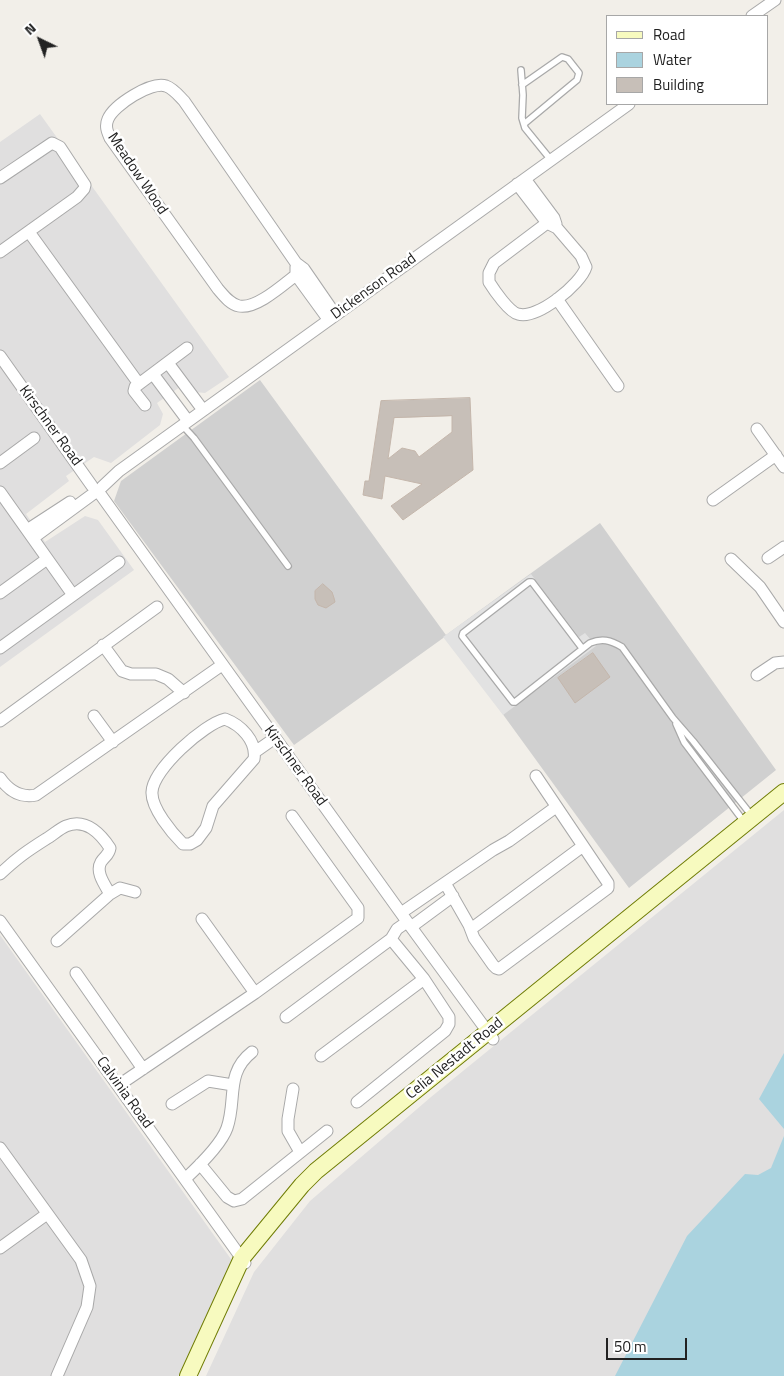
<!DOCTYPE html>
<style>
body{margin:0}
#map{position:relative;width:784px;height:1376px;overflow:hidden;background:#f2efe9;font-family:"Titillium Web",sans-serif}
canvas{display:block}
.legend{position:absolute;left:606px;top:15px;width:162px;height:90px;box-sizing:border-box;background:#fff;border:1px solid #a7a7a7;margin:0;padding:6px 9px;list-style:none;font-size:15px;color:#222}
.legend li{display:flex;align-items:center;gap:10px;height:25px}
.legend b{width:25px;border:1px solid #a7a7a7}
.north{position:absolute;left:15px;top:15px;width:50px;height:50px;-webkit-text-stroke:4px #fff;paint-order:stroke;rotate:318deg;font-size:14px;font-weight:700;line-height:20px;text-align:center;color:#222}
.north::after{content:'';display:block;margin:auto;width:18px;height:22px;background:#222;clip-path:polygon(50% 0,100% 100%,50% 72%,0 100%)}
.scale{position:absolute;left:606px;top:1338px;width:81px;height:22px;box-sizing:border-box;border:2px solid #222;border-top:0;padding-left:6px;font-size:15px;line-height:18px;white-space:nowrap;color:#222;-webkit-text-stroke:4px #fff;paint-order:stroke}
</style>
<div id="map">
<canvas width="784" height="1376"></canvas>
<ul class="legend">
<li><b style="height:6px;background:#f7fabf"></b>Road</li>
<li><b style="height:14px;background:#aad3df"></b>Water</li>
<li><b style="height:14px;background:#c7bfb8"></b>Building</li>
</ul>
<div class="north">N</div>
<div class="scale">50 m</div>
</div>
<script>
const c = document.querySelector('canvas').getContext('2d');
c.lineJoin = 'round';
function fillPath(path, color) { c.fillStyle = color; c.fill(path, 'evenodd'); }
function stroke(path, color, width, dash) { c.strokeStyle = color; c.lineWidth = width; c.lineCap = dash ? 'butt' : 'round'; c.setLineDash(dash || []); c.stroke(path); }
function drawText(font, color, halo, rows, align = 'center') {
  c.font = font + ' "Titillium Web",sans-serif'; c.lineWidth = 5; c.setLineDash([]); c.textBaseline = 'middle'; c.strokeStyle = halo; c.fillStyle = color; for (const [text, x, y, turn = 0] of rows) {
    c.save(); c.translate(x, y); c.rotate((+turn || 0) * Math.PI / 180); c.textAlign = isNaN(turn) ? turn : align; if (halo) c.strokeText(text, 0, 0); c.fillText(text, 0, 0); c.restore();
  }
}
const residential = new Path2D(`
 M40,114L229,377L205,393L195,392L187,382L157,403L163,414L160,425L111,463L94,457L66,476L69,481L26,514L45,542L85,516L98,520L134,570L0,667V142Z
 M784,810V1376H206L254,1272L310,1201L431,1097Z
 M0,935L233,1262L178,1376H0Z`);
const religious = new Path2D(`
 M260,380L446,635L600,523L776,770L629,888L446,636L294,745L114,501L121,481Z`);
const parking = new Path2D(`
 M531,574L579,637L585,633L596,646L503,715L443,637Z`);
const water = new Path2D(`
 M784,1053V1129L759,1099Z
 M784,1136V1376H615L687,1236L745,1174L758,1175L771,1168Z`);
const building = new Path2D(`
 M470,398L473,470L403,520L391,506L422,484L385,476L382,499L363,495L365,481H369L381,401ZM452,416V432L419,457L415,451L402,448L388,459L394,418Z
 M323,584L332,592L334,598L335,602L326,608L318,605L315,599V591Z
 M593,653L610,677L575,703L558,678Z`);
const lane = new Path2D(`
 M521,70L523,95L522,118L525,128L551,160
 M522,85L562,57L568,59L579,73L577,80L524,124
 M182,425L194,438L288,566
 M582,648L532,582H529L463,633L462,636L513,702H515L590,643C602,638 610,640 622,647L673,718L693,741L752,816
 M676,724L684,742L745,823`);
const street = new Path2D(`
 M752,16L775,0
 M0,178L52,143L60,147L85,185L84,189L77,197L0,252
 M525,179L554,218L556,224
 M517,184L547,223L557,228L581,256L586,267C581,284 537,320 518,314C509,312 494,290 489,282V273L494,263L547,223L554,218
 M29,232L139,384
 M296,267V275L328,319
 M304,269C289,279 258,310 239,306C230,304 224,296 218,289L110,138C107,131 105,126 108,119C114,105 151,81 166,86C174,89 179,96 184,101L296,263L304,269L335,314
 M557,299L618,386
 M0,356L92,486
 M168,363L203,410
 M153,374L188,421
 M145,405L134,391L135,387L187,348
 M757,429L784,467
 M0,463L34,438
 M102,487L119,471L629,104
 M98,491L411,927L493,1039
 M0,492L73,595
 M713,500L776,455
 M27,530L70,502
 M33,538L97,491
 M768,558L784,547
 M731,559L760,587L784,622
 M0,593L47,559
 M103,645L122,671L131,674H156L168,679L184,693
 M0,648L119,562
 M757,675L775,663L784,662
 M94,716L113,742
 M225,719C241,725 257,741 254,759L213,806L206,828L197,840L190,844H183C172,833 151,808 152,792C153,769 204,724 225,719Z
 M0,721L157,607
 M255,752L275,738
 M0,778C9,791 21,798 36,795L222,665
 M0,874C17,858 27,851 46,839C53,835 59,829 66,826C86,818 100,833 110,848C109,855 105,856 101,862C95,872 105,885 110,894L57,941
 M445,883L469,925L474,938L493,965L496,968L499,969L608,888V883L536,776
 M110,894L120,888L135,892
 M401,913L493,850L509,841L556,807
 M202,919L255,993
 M0,921L245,1263
 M411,927L453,896
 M471,929L583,846
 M76,973L143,1069
 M286,1017L391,939L397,929L407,922
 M321,1056L424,979
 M119,1085L255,993L358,918V908L292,816
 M293,1089L288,1119V1131L300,1152
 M357,1102L445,1031L449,1024V1017L424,979L391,939
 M172,1104L208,1081L233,1085
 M0,1148L81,1260L90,1286L87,1307L57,1376
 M200,1164L227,1197L234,1201L242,1199L327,1131
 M185,1179C199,1166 221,1145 227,1128C237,1100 225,1073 252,1052
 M0,1248L47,1214`);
const secondary = new Path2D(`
 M188,1376L242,1258L302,1185L316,1171L784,792`);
const streetNames = [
 ["Meadow Wood",137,174,56],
 ["Dickenson Road",374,287,-36],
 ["Kirschner Road",50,426,54],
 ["Kirschner Road",295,766,54],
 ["Celia Nestadt Road",455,1059,-39],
 ["Calvinia Road",124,1093,54]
];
fillPath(residential, '#e0dfdf');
fillPath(religious, '#d0d0d0');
fillPath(parking, '#e2e2e2');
fillPath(water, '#aad3df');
fillPath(building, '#c7bfb8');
stroke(building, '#c4b6ab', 1);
stroke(lane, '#a9a9a9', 8);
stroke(street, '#a9a9a9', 13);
stroke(secondary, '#707d05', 18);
stroke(lane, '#fff', 5.5);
stroke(street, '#fff', 11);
stroke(secondary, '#f7fabf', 16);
drawText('15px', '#222', '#fff', streetNames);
</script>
